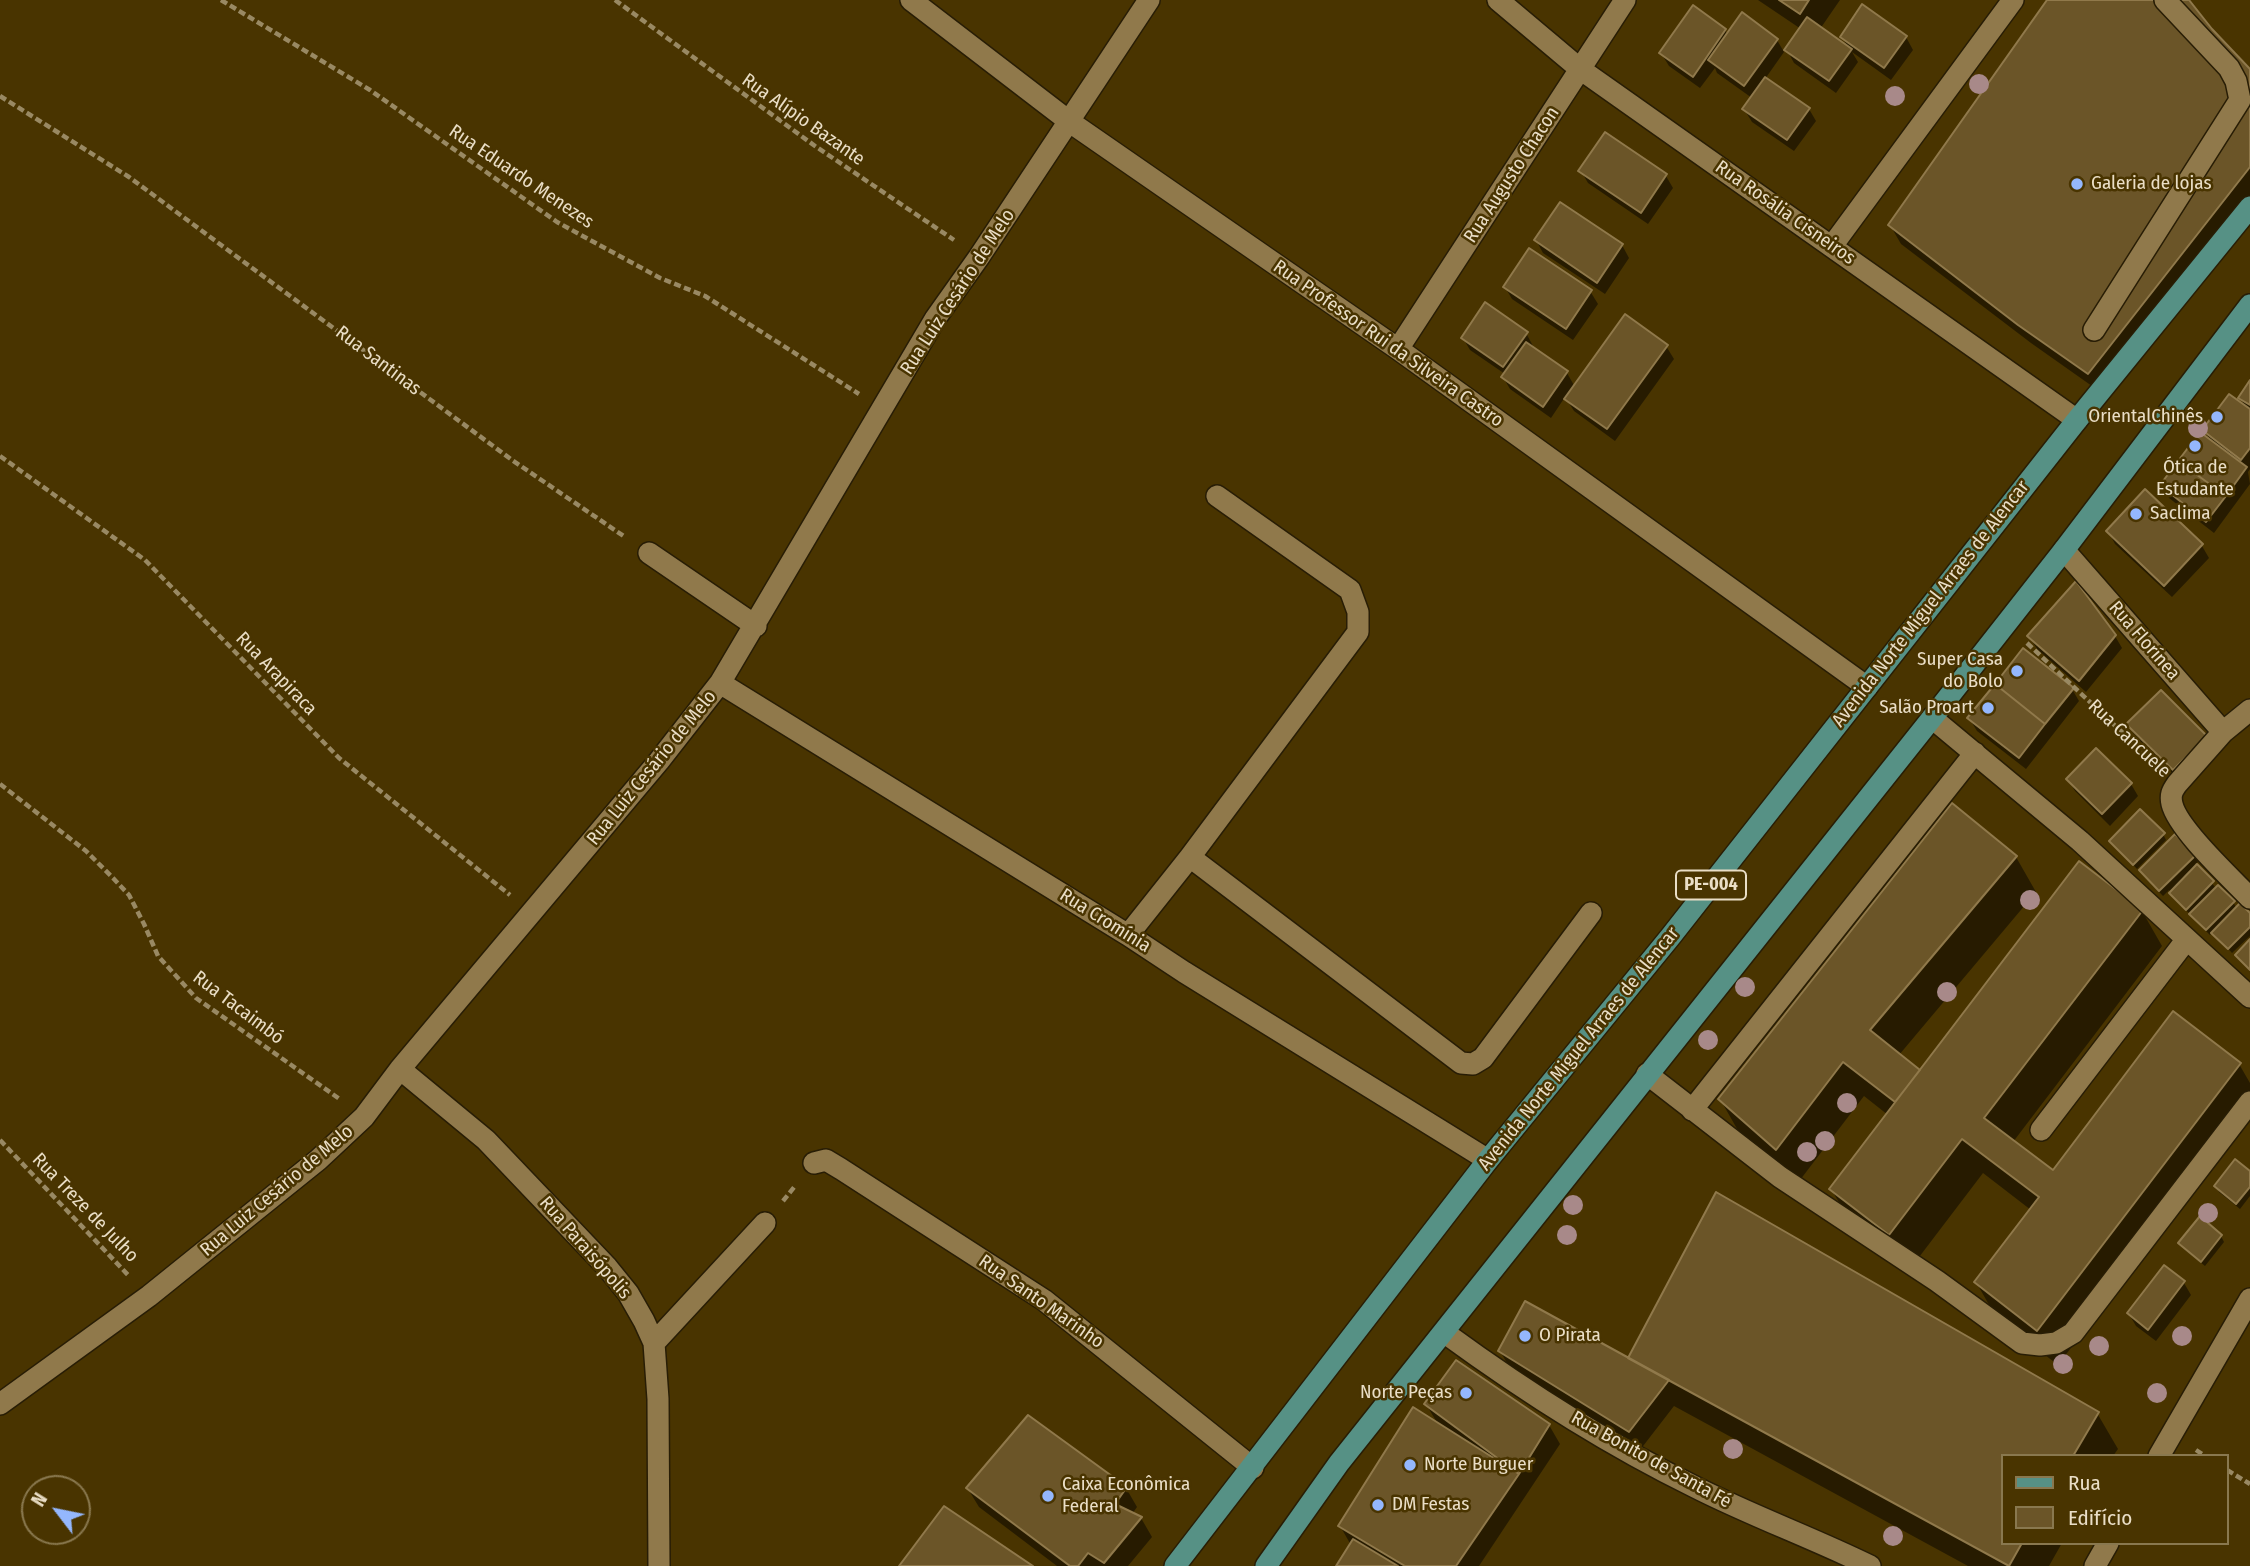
<!DOCTYPE html>
<meta charset="utf-8">
<style>
body{margin:0}
#map{position:relative;width:2250px;height:1566px;overflow:hidden;background:#493400;font-family:"Fira Sans Condensed",sans-serif}
canvas{display:block}
.legend{position:absolute;left:2001px;top:1454px;width:228px;height:91px;box-sizing:border-box;background:#493400;border:2px solid #89784f;margin:0;padding:9px 12px;list-style:none;font-size:21px;color:#eadec6}
.legend li{display:flex;align-items:center;gap:14px;height:35px}
.legend b{width:35px;border:2px solid #89784f}
.north{position:absolute;left:21px;top:1475px;width:70px;height:70px;box-sizing:border-box;background:#493400;border:2px solid #89784f;border-radius:50%;rotate:302deg;font-size:19px;font-weight:700;line-height:28px;text-align:center;color:#eadec6}
.north::after{content:'';display:block;margin:auto;width:24px;height:32px;background:#94b7fd;clip-path:polygon(50% 0,100% 100%,50% 72%,0 100%)}
</style>
<div id="map">
<canvas width="2250" height="1566"></canvas>
<ul class="legend">
<li><b style="height:9px;background:#569185"></b>Rua</li>
<li><b style="height:19px;background:#6b5528"></b>Edifício</li>
</ul>
<div class="north">N</div>
</div>
<script>
const c = document.querySelector('canvas').getContext('2d');
c.lineJoin = 'round';
function fillPath(path, color) { c.fillStyle = color; c.fill(path, 'evenodd'); }
function stroke(path, color, width, dash) { c.strokeStyle = color; c.lineWidth = width; c.lineCap = dash ? 'butt' : 'round'; c.setLineDash(dash || []); c.stroke(path); }
function drawText(font, color, halo, rows, align = 'center') {
  c.font = font + ' "Fira Sans Condensed",sans-serif'; c.lineWidth = 5; c.setLineDash([]); c.textBaseline = 'middle'; c.strokeStyle = halo; c.fillStyle = color; for (const [text, x, y, turn = 0] of rows) {
    c.save(); c.translate(x, y); c.rotate((+turn || 0) * Math.PI / 180); c.textAlign = isNaN(turn) ? turn : align; if (halo) c.strokeText(text, 0, 0); c.fillText(text, 0, 0); c.restore();
  }
}
const shadow = new Path2D(`
 M1758,0H1840L1820,29L1848,47L1842,37H1906L1913,50L1891,80L1852,52L1858,62L1836,93L1794,63L1787,50L1801,29Z
 M2049,0H2187L2211,30L2250,72V200L2099,391L2031,343L1901,244L1890,225Z
 M1725,30L1728,35L1777,40L1784,52L1765,79L1809,109L1816,121L1794,151L1752,122L1744,109L1752,98L1717,73L1715,68L1700,88L1669,66L1661,53Z
 M1581,171L1666,176L1673,188L1648,224L1588,183Z
 M1536,240L1622,245L1629,258L1605,294L1543,253Z
 M1505,287L1590,291L1598,304L1573,340L1512,299Z
 M1526,333L1533,346L1532,348L1567,373L1575,387L1666,346L1674,359L1615,441L1574,411L1565,397L1551,418L1510,389L1503,377L1505,374L1470,350L1463,338Z
 M2250,383V469L2248,472L2250,484L2214,533L2169,498L2162,485L2211,442L2204,430L2247,409L2240,398Z
 M2146,492L2202,546L2209,558L2172,597L2115,544L2108,531Z
 M2029,636H2115L2122,648L2086,692L2037,649Z
 M2072,689L2079,701L2026,769L1977,731L1969,718Z
 M2128,725L2206,737L2181,782L2136,737Z
 M2068,779L2131,784L2138,796L2110,826L2075,791Z
 M2163,834L2166,840L2137,869L2111,841Z
 M2194,856L2198,862L2195,864L2216,888L2233,902L2237,909L2250,916V936L2232,953L2213,932L2210,935L2195,920L2191,913L2190,914L2174,899L2169,890L2163,896L2144,876L2139,868L2141,870Z
 M2016,857L2036,892L1899,1055L1920,1072L2142,911L2162,946L2013,1142L2053,1172L2239,1064L2250,1083V1111L2058,1365L1996,1317L1976,1282L2031,1210L1983,1173L1910,1269L1852,1224L1831,1189L1888,1115L1864,1096L1797,1184L1740,1134L1720,1099Z
 M2250,1174V1196L2240,1209L2219,1192L2216,1186Z
 M2200,1219L2221,1236L2224,1242L2205,1266L2184,1249L2180,1244Z
 M2164,1267L2184,1283L2191,1295L2156,1341L2136,1326L2129,1314Z
 M1500,1351L1628,1360L2097,1413L2118,1449L2113,1456H2003V1543H2062L2049,1566H1968L1674,1406L1640,1450L1511,1370Z
 M1426,1404L1549,1425L1560,1444L1479,1566H1338L1351,1545L1340,1526L1439,1426Z
 M1126,1488L1137,1507L1132,1514L1141,1518L1152,1537L1128,1566H1057L979,1507L968,1489Z`);
const building = new Path2D(`
 M1779,0H1809L1800,14Z
 M2047,0H2189L2212,29L2250,69V167L2088,374L2018,325L1888,225Z
 M1862,4L1907,36L1884,68L1840,37Z
 M1693,5L1726,29L1693,77L1659,53Z
 M1742,12L1778,39L1744,86L1708,60Z
 M1807,17L1852,49L1829,81L1784,50Z
 M1765,77L1810,108L1787,140L1742,109Z
 M1605,132L1667,174L1641,213L1578,171Z
 M1560,202L1623,244L1597,283L1534,240Z
 M1529,248L1592,290L1566,329L1503,287Z
 M1485,302L1528,332L1503,367L1461,338Z
 M1625,314L1668,345L1607,429L1564,399Z
 M1526,342L1568,371L1543,407L1501,377Z
 M2250,380V405L2238,398Z
 M2229,394L2250,409V448L2241,460L2202,430Z
 M2200,432L2247,467L2226,496L2178,461Z
 M2178,461L2226,496L2206,522L2160,485Z
 M2145,489L2203,544L2164,586L2106,531Z
 M2076,581L2116,635L2079,681L2027,636Z
 M2023,648L2074,688L2045,724L1995,684Z
 M1995,684L2045,724L2019,758L1967,718Z
 M2161,690L2207,736L2173,770L2126,724Z
 M2096,748L2132,783L2102,814L2066,779Z
 M1952,803L2017,856L1870,1030L1920,1070L1895,1102L1843,1062L1776,1150L1718,1099Z
 M2140,809L2165,833L2133,865L2109,841Z
 M2175,834L2196,855L2159,891L2139,870Z
 M2079,861L2143,910L1984,1118L2053,1170L2173,1011L2241,1063L2037,1331L1974,1282L2039,1197L1962,1139L1889,1235L1829,1189Z
 M2197,864L2214,881L2186,910L2169,893Z
 M2218,885L2235,901L2206,930L2189,914Z
 M2240,903L2250,913V927L2228,949L2211,933Z
 M2250,939V970L2235,955Z
 M2235,1159L2250,1171V1187L2236,1204L2214,1186Z
 M1716,1192L2099,1412L2073,1456H2003V1543H2022L2009,1566L1628,1358Z
 M2200,1216L2222,1235L2201,1262L2178,1243Z
 M2164,1265L2185,1281L2148,1330L2127,1313Z
 M1525,1301L1669,1380L1629,1432L1498,1351Z
 M1456,1360L1550,1424L1519,1474L1424,1404Z
 M1413,1407L1519,1474L1456,1566H1405L1338,1526Z
 M1028,1415L1127,1487L1115,1504L1142,1517L1104,1563L1088,1553L1078,1566H1070L966,1488Z
 M944,1506L1033,1566H899Z
 M1353,1539L1398,1566H1336Z`);
const path = new Path2D(`
 M221,0L370,90L557,222L660,278L705,296L859,394
 M615,0L815,146L954,240
 M0,96L129,177L512,460L625,537
 M0,456L145,560L339,758L510,895
 M2027,643L2156,764
 M0,784L86,851L113,878L129,895L144,924L158,956L196,998L341,1100
 M0,1140L129,1276
 M783,1201L795,1186
 M2196,1450L2205,1456
 M2227,1470L2250,1484`);
const minor = new Path2D(`
 M911,0L1070,122L1398,349L1867,687
 M1498,0L1580,69L2077,420
 M1832,246L2013,0
 M2094,330L2240,100L2236,81L2229,68L2165,0
 M1398,349L1625,0
 M2064,550L2223,732
 M649,553L756,626
 M720,683L1128,935L1184,972L1488,1160
 M2250,710L2223,732L2177,784C2172,791 2170,795 2172,804C2178,829 2231,878 2250,898
 M1932,718L2080,841L2250,997
 M1190,857L1461,1063L1473,1064L1483,1058L1591,913
 M1128,935L1190,857L1358,632V612L1350,590L1217,496
 M400,1069L486,1140L607,1267L628,1293L644,1321L654,1343L658,1399L659,1566
 M1647,1074L1780,1177L1937,1281L2022,1343L2040,1345L2056,1343L2073,1333L2250,1102
 M1692,1110L1975,753
 M2041,1130L2187,939
 M814,1163L826,1160L841,1169L1044,1300L1253,1468
 M1445,1333C1523,1390 1607,1444 1695,1487C1752,1516 1813,1538 1870,1566
 M654,1343L765,1223
 M0,1404L149,1296L318,1160L364,1117L400,1069L659,761L720,683L935,319L979,257L1149,0
 M2159,1456L2250,1299
 M2095,1566L2108,1543`);
const major = new Path2D(`
 M1175,1566L1488,1160L1671,936L2077,420L2250,207
 M1266,1566L1339,1463L1932,718L2064,550L2250,305`);
const trees = [
 [1979,84],
 [1895,96],
 [2198,428],
 [2030,900],
 [1745,987],
 [1947,992],
 [1708,1040],
 [1847,1103],
 [1825,1141],
 [1807,1152],
 [1573,1205],
 [2208,1213],
 [1567,1235],
 [2182,1336],
 [2099,1346],
 [2063,1364],
 [2157,1393],
 [1733,1449],
 [1893,1536]
];
const markers = [
 [2077,184,7,"#94b7fd"],
 [2217,417,7,"#94b7fd"],
 [2195,446,7,"#94b7fd"],
 [2136,514,7,"#94b7fd"],
 [2017,671,7,"#94b7fd"],
 [1988,708,7,"#94b7fd"],
 [1525,1336,7,"#94b7fd"],
 [1466,1393,7,"#94b7fd"],
 [1410,1465,7,"#94b7fd"],
 [1048,1496,7,"#94b7fd"],
 [1378,1505,7,"#94b7fd"]
];
const shields = [
 [1711,885,70]
];
const shieldNames = [
 ["PE-004",1711,885]
];
const streetNames = [
 ["Rua Alípio Bazante",803,120,35],
 ["Rua Augusto Chacon",1512,175,-57],
 ["Rua Eduardo Menezes",521,177,34],
 ["Rua Rosália Cisneiros",1785,213,35],
 ["Rua Luiz Cesário de Melo",958,292,-57],
 ["Rua Professor Rui da Silveira Castro",1388,344,35],
 ["Rua Santinas",378,361,37],
 ["Avenida Norte Miguel Arraes de Alencar",1931,604,-52],
 ["Rua Florínea",2144,641,49],
 ["Rua Arapiraca",276,674,46],
 ["Rua Cancuele",2129,739,43],
 ["Rua Luiz Cesário de Melo",652,768,-51],
 ["Rua Cromínia",1105,921,32],
 ["Rua Tacaimbó",238,1008,37],
 ["Avenida Norte Miguel Arraes de Alencar",1579,1049,-51],
 ["Rua Luiz Cesário de Melo",277,1191,-40],
 ["Rua Treze de Julho",85,1208,46],
 ["Rua Paraisópolis",585,1248,49],
 ["Rua Santo Marinho",1041,1302,35],
 ["Rua Bonito de Santa Fé",1651,1460,29]
];
const poiNames = [
 ["Galeria de lojas",2091,184],
 ["OrientalChinês",2203,417,"right"],
 ["Ótica de",2195,468,"center"],
 ["Estudante",2195,490,"center"],
 ["Saclima",2150,514],
 ["Super Casa",2003,660,"right"],
 ["do Bolo",2003,682,"right"],
 ["Salão Proart",1974,708,"right"],
 ["O Pirata",1539,1336],
 ["Norte Peças",1452,1393,"right"],
 ["Norte Burguer",1424,1465],
 ["Caixa Econômica",1062,1485],
 ["Federal",1062,1507],
 ["DM Festas",1392,1505]
];
fillPath(shadow, '#0007');
fillPath(building, '#6b5528');
stroke(building, '#90794b', 2);
stroke(minor, '#281d05', 24);
stroke(major, '#281d05', 24);
stroke(path, '#998963', 4.5, [7, 3.5]);
stroke(minor, '#90794b', 21);
stroke(major, '#569185', 21);
c.fillStyle = '#a88989';
for (const [x, y] of trees) { c.beginPath(); c.arc(x, y, 10, 0, 2 * Math.PI); c.fill(); }
for (const [x, y, r, color] of markers) { const dot = new Path2D(); dot.arc(x, y, r, 0, 2 * Math.PI); c.fillStyle = color; c.fill(dot); stroke(dot, '#493400', 2.5); }
for (const [x, y, w] of shields) { const box = new Path2D(); box.roundRect(x - w / 2, y - 14.5, w, 29, 5); c.fillStyle = '#493400'; c.fill(box); stroke(box, '#eadec6', 2); }
drawText('bold 18px', '#eadec6', null, shieldNames);
drawText('19px', '#eadec6', '#493400', streetNames);
drawText('19px', '#eadec6', '#493400', poiNames, 'left');
</script>
